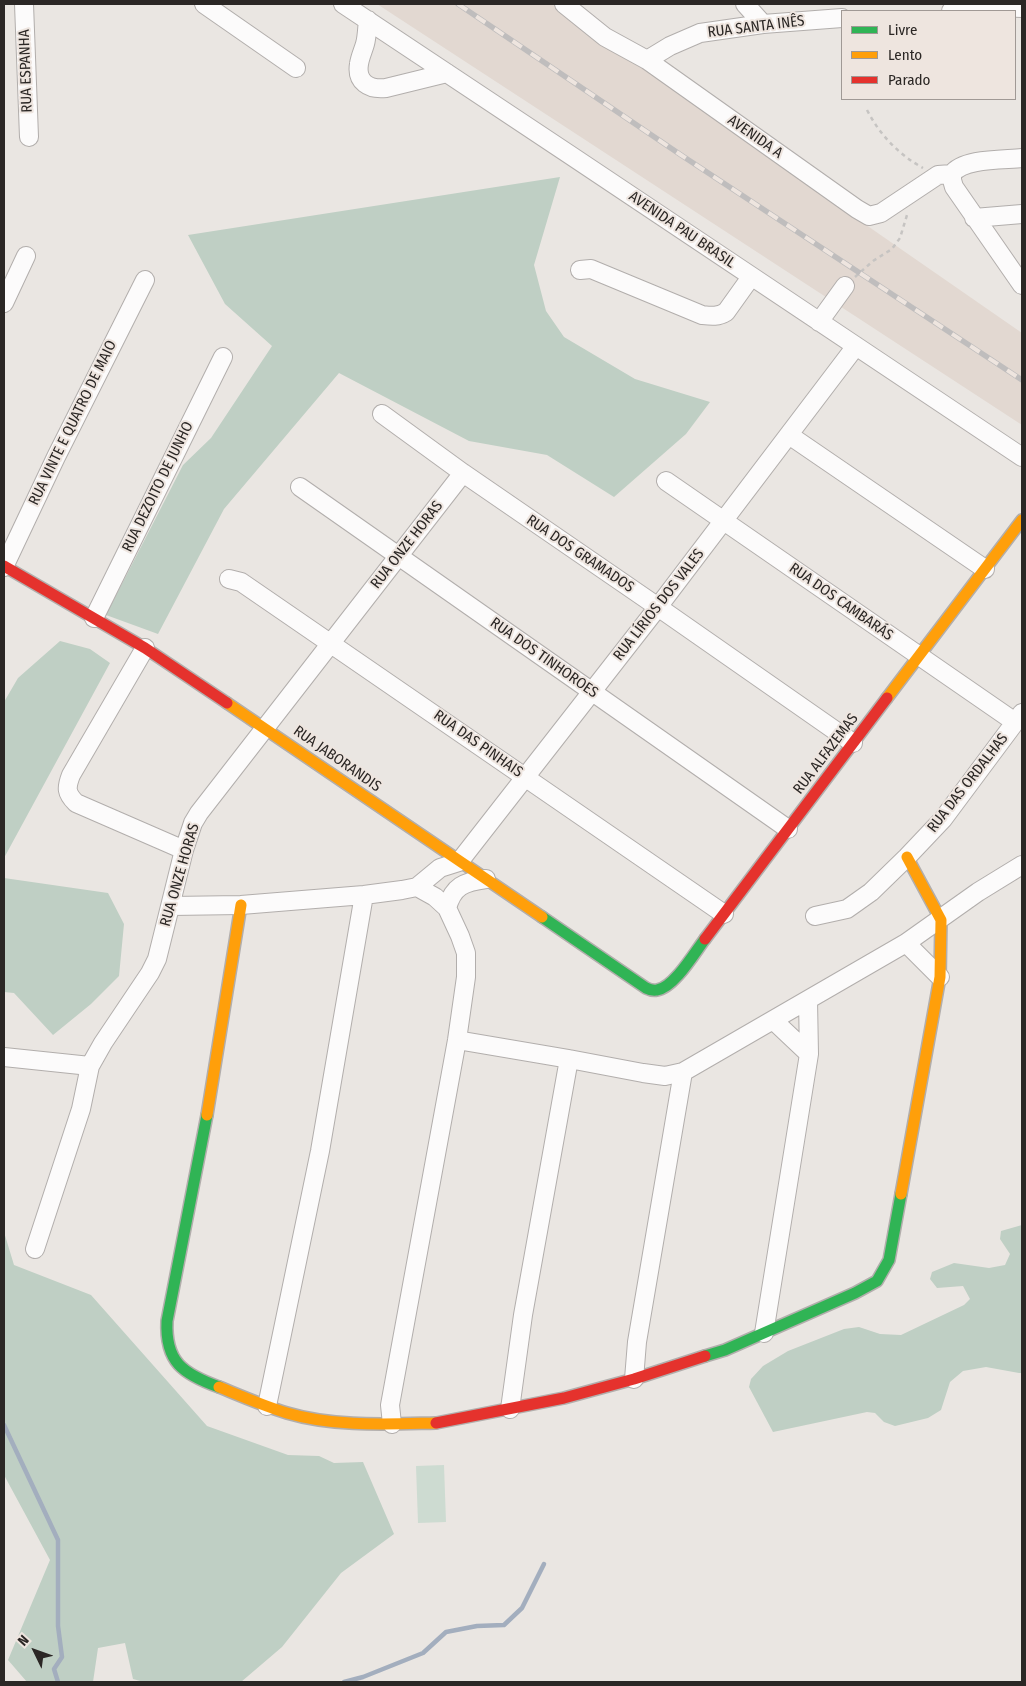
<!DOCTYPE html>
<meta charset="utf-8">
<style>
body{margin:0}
#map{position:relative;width:1026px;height:1686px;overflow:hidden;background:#eae6e2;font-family:"Fira Sans Condensed",sans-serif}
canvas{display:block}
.frame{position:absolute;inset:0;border:5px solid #2b2725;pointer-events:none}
.legend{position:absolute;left:841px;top:10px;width:175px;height:90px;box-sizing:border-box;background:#eee5df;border:1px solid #a09995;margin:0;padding:6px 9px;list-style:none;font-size:15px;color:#2b2725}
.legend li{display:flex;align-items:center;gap:10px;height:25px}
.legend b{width:25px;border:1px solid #a09995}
.north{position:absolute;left:10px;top:1626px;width:50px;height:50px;-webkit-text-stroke:4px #eee5df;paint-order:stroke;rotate:312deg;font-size:14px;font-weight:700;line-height:20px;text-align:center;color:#2b2725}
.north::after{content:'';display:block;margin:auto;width:18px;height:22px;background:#2b2725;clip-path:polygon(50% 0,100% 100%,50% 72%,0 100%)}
</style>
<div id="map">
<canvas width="1026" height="1686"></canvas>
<div class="frame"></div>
<ul class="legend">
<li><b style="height:6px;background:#30b455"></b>Livre</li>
<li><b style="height:6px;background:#ff9f0a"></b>Lento</li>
<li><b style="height:6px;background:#e5322d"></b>Parado</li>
</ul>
<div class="north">N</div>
</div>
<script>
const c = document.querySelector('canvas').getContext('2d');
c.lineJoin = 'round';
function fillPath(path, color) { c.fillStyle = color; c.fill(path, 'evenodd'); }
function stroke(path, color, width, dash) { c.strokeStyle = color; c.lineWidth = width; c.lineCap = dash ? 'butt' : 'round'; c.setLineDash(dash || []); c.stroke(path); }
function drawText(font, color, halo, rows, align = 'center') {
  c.font = font + ' "Fira Sans Condensed",sans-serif'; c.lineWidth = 4; c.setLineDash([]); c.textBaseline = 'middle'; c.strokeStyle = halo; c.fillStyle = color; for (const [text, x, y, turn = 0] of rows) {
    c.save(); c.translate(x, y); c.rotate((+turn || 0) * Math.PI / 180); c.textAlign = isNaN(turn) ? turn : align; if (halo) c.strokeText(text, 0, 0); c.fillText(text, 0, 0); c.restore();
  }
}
const built = new Path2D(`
 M377,4H552L833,202L1022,333V425Z`);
const green = new Path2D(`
 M444,1465L446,1522L418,1523L416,1466Z`);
const forest = new Path2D(`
 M560,177L534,265L546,311L564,337L635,379L710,402L686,434L614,497L547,455L469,441L339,373L224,509L158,634L106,615L183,465L211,438L272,346L225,304L188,235Z
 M60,641L90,649L110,663L4,858V702L18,678Z
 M4,878L108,893L124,924L119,976L91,1004L53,1035L14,993L4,992Z
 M1022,1225V1373H1019L986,1367L963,1371L950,1382L941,1410L928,1418L895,1426L884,1422L875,1413L867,1412L773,1432L749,1387L751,1379L763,1366L788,1351L844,1329L859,1327L880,1334L901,1335L964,1305L970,1299L963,1286L937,1288L930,1279L932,1272L954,1263L989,1268L1005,1265L1010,1254L1000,1239L1001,1231Z
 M4,1232L14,1265L91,1295L207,1426L288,1455L319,1456L334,1463L363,1462L394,1534L341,1573L282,1647L241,1682H144L133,1679L125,1643L98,1648L93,1682H27L8,1660L50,1560L4,1475Z`);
const stream = new Path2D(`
 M4,1425L58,1540V1626L62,1657L54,1669L58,1682
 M344,1682L363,1677L423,1653L446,1632L477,1626L504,1625L522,1608L544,1564`);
const path = new Path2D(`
 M867,110C880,135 898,154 923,168
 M855,277L873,261L892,249L900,238L907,215`);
const street = new Path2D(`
 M24,4L29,137
 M204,4L296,68
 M343,4C570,154 795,306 1022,457
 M564,4L605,37L647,60L857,209L869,216L881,213L938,175L952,174
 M745,4L763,24
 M951,11L995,7L1022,8
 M368,20C367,28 367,37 365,44C363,51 360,57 359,64C356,82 369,90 386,88L447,73
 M647,60L670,46L700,33L763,24L842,18
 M952,174V180L954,187L1022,285
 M952,174C963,158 1004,160 1022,158
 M974,218L1022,214
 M580,270L591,269L702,315C711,316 718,317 726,312L751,277
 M4,303L26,256
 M819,322L845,286
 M382,414L463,473L658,607L853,743
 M789,435L985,569
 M666,481L1015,722
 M300,487L788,829
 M4,567L56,457L145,280
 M229,579L241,582L724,914
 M94,618L223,357
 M145,648L71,775C66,788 66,793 76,803L184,850
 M171,906L241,905L364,895L402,890L417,887L440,868L459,862L658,607L856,346
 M447,908C453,886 464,882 486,879
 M815,916L847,909L871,892L907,857L943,819L1022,713
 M906,943L940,977
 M773,1020L809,1054
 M457,1040L569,1059L643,1073L665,1076L683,1072L906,943L978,892L1022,865
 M4,1057L90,1066
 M35,1249L81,1109L90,1066L103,1043L150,973L157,959L184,850L193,823L199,813L463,473
 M764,1333L809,1054L808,1000
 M634,1379L637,1342L683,1072
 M267,1406L320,1151L364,895
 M510,1409L523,1315L569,1059
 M392,1424L390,1405L457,1040L466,977V953L460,936L447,908L435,897L417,887`);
const fast = new Path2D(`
 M542,917L646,988C650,990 653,991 657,990C674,988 695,952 705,939
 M207,1115L167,1321C165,1362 183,1374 219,1387
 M705,1356L725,1350L855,1293L877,1281L889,1260L901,1194`);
const slow = new Path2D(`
 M887,698L1022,520
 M227,703L542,917
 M207,1115L241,905
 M901,1194L940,977L941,920L907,857
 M219,1387C241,1396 264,1406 287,1413C334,1427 387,1424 436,1423`);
const jam = new Path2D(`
 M4,566L145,648L227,703
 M705,939L887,698
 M436,1423L564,1398L634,1379L705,1356`);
const rail = new Path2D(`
 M458,4L681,155L1022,380`);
const streetNames = [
 ["RUA SANTA INÊS",756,27,-7],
 ["RUA ESPANHA",26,71,-92],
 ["AVENIDA A",755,137,35],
 ["AVENIDA PAU BRASIL",682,230,34],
 ["RUA VINTE E QUATRO DE MAIO",73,423,-64],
 ["RUA DEZOITO DE JUNHO",158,487,-64],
 ["RUA ONZE HORAS",407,545,-52],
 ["RUA DOS GRAMADOS",580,554,34],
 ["RUA DOS CAMBARÁS",841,602,35],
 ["RUA LÍRIOS DOS VALES",659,605,-52],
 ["RUA DOS TINHOROES",544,658,35],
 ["RUA DAS PINHAIS",478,744,35],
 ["RUA ALFAZEMAS",826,754,-53],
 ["RUA JABORANDIS",337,759,35],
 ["RUA DAS ORDALHAS",968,783,-52],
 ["RUA ONZE HORAS",180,875,-74]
];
fillPath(built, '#e2d8d1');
fillPath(green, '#cddbd1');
fillPath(forest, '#bfcfc4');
stroke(stream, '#a3aebe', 4.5);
stroke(street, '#b2aeac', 20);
stroke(fast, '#b2aeac', 14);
stroke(slow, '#b2aeac', 14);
stroke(jam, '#b2aeac', 14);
stroke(path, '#c6c4c2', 2.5, [4, 4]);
stroke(street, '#fcfbfb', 18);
stroke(fast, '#30b455', 11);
stroke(slow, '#ff9f0a', 11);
stroke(jam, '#e5322d', 11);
stroke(rail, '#bfbdbd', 5.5);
stroke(rail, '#eee5df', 4, [11]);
drawText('15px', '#2b2725', '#eee5df', streetNames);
</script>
